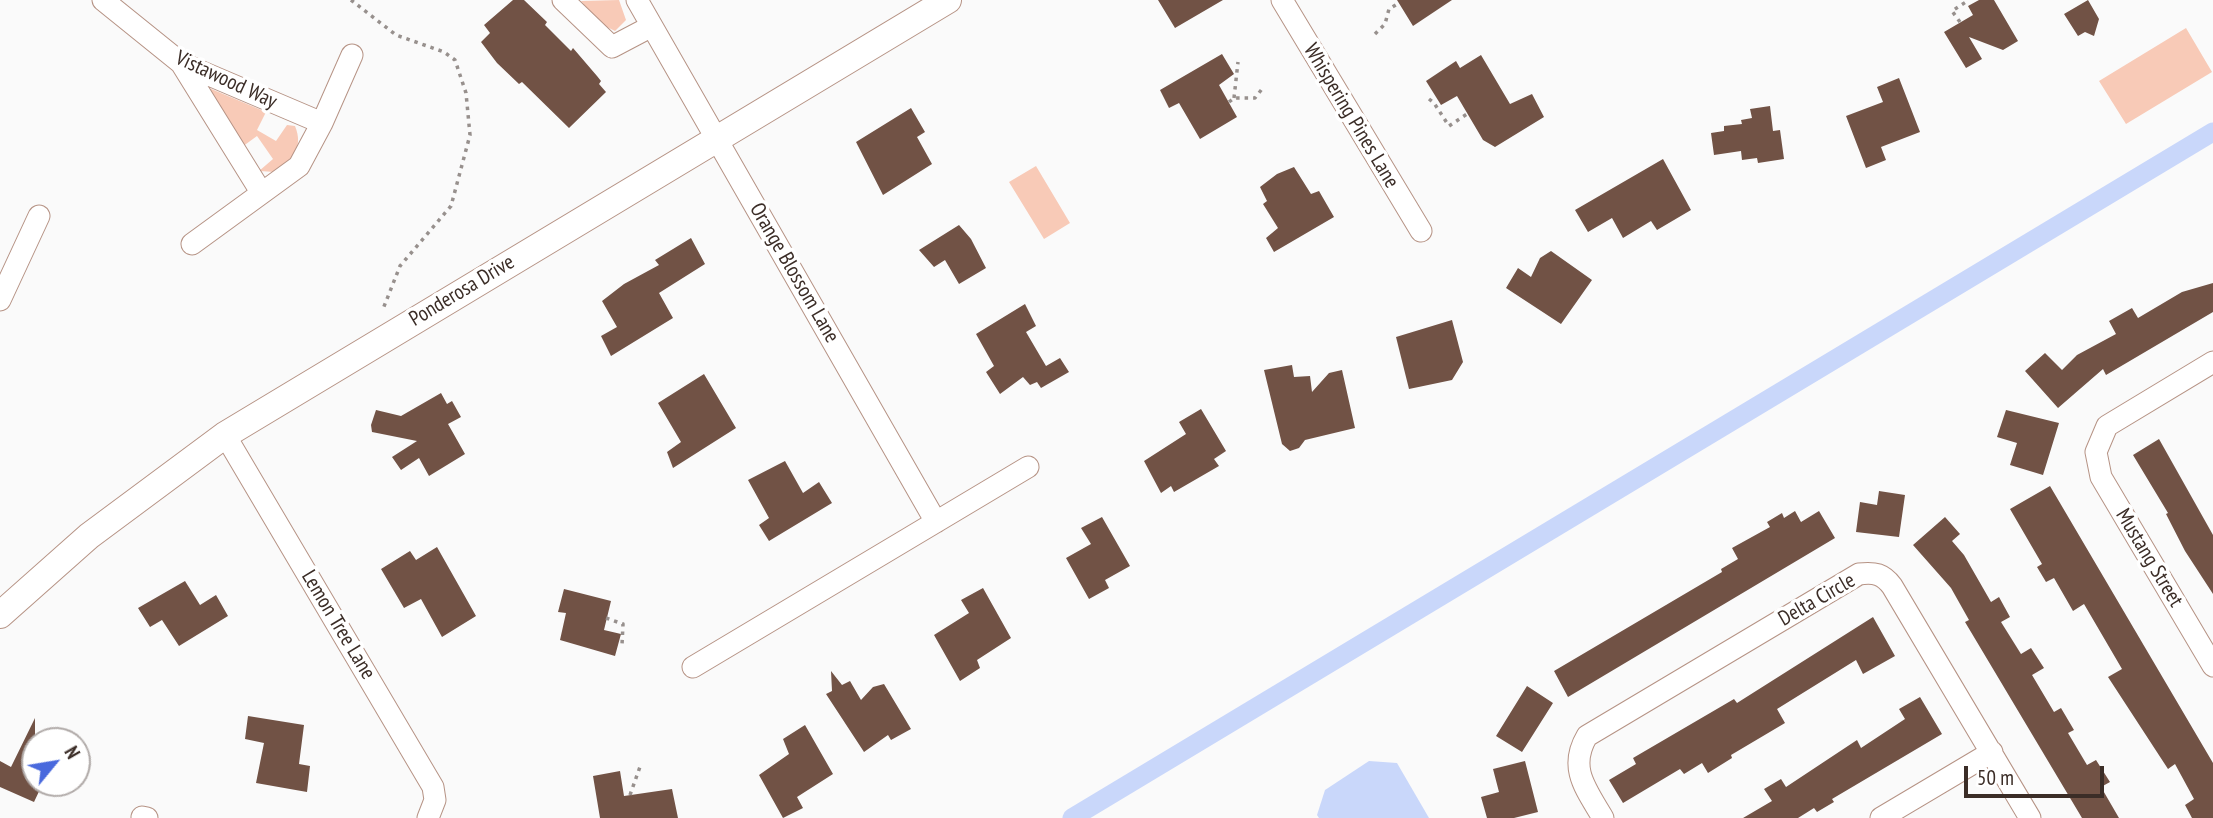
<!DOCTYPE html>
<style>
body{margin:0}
#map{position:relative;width:2213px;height:818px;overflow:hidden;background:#fafafa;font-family:"PT Sans Narrow",sans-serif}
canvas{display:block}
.north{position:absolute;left:21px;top:727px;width:70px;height:70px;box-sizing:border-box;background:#fff;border:2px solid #b1aba9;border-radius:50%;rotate:60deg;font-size:19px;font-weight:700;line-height:28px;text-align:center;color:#3b2d27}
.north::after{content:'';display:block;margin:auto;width:24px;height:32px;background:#4969dd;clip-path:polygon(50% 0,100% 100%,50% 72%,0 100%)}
.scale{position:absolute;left:1964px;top:766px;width:140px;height:32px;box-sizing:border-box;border:4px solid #3b2d27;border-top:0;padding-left:9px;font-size:21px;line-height:24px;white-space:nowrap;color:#3b2d27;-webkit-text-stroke:5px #fff;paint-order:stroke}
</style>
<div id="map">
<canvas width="2213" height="818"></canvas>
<div class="north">N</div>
<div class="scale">50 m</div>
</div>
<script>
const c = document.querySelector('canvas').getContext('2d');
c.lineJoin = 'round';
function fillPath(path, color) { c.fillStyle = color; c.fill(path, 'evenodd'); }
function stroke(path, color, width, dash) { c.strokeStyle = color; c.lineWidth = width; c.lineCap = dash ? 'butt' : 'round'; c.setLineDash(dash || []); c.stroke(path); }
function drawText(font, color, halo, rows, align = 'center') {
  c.font = font + ' "PT Sans Narrow",sans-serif'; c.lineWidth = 7; c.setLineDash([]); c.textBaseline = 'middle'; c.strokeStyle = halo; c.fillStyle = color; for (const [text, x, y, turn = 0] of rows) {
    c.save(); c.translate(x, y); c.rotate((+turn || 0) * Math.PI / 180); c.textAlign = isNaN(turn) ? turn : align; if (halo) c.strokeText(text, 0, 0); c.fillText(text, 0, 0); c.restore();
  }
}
const green = new Path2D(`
 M619,0L626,20L615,31L599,23L581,1Z
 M2186,28L2212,72L2126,124L2099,81Z
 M209,88L266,112L257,130L276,141L287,125L295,126C304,148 292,159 275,172L259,171L273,159L257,136L242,147Z
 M1036,166L1070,223L1044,239L1009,182Z`);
const water = new Path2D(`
 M1369,761L1397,763L1429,818H1319L1317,815L1325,790Z`);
const canal = new Path2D(`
 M1072,818L2213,132`);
const building = new Path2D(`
 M513,0H524L547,22L545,25L571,51L573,48L597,76L601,81L599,84L606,92L569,128L522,82L519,84L497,63L481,42L490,33L484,25Z
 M1158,0H1223L1175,28Z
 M1397,0H1452L1413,26Z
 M1979,0H1994L2018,41L2003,50L1969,37L1982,59L1966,68L1944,32L1973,15L1968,6Z
 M2088,0L2099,19L2094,36L2085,32L2078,36L2064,14Z
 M1222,54L1234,74L1219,85L1237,117L1200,139L1179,103L1169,108L1160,90Z
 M1481,55L1510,104L1532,94L1544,117L1495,147L1483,140L1457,96L1441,105L1426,81L1456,61L1460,68Z
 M1899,78L1920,132L1881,147L1886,160L1866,168L1846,116L1883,102L1877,87Z
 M1770,106L1773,131L1780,130L1784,159L1758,163L1757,158L1742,160L1741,151L1714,155L1711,133L1724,131V126L1742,124L1741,120L1752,118L1750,109Z
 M911,108L925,132L917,137L932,164L883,195L856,142Z
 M1663,159L1691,210L1657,230L1651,221L1623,238L1612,218L1588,232L1575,210Z
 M1294,167L1311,194L1319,191L1334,217L1274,252L1266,238L1278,228L1263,204L1267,201L1260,187L1277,174Z
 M959,225L971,239L986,268L959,284L945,260L934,267L919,250Z
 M691,238L705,264L659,293L673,318L611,356L601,336L617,327L602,301L624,284L659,265L655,260Z
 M1551,251L1592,280L1561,324L1506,288L1518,268L1531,277L1540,258Z
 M2213,283V312L2106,375L2103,369L2058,408L2025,371L2045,353L2062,370L2077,355L2116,334L2109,321L2132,308L2138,318L2182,292Z
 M1025,304L1036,326L1026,332L1046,366L1060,358L1069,372L1041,388L1037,382L1030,385L1023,377L1000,394L986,372L994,366L976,334Z
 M1452,320L1463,362L1452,380L1409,389L1396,337Z
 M1292,365L1294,377L1310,376L1312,392L1329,373L1342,370L1355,428L1305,440L1299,448L1290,451L1282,444L1264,370Z
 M704,374L736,428L673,468L667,452L681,442L658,403Z
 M441,393L447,404L452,401L461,417L448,424L465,454L429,476L419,458L401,470L392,457L417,441L372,432L371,425L376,410L401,416Z
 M1201,409L1226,451L1214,459L1219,466L1174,492L1171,486L1161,493L1144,461L1186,434L1179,422Z
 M2006,410L2059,423L2043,475L2010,465L2017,443L1997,437Z
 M2159,439L2213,535V594L2185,551L2166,514L2168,513L2133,455Z
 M785,461L803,493L819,482L832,503L769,541L759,525L769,518L748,480Z
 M2050,486L2213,763V818H2192L2185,805L2194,799L2175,764L2168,769L2108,677L2122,669L2084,604L2073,611L2054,578L2046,582L2037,567L2042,564L2010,509Z
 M1879,491L1905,495L1899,537L1856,532L1860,502L1877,505Z
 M1795,511L1801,522L1819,511L1835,538L1568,697L1554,671L1722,572L1721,569L1738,559L1732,548L1770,527L1767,522L1782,513L1784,518Z
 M1102,517L1130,566L1105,580L1109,588L1089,599L1066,558L1091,544L1081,528Z
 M1945,517L1960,534L1952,541L1964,555L1991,602L1999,597L2010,617L2001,622L2021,654L2031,648L2044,668L2032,675L2054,712L2061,708L2074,730L2068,733L2087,765L2096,760L2110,782L2101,787L2119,818H2082L1965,622L1969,620L1951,588L1913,545Z
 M437,547L476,616L442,637L421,599L404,608L381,569L410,551L416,560Z
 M185,581L200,605L216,595L228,616L179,646L162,620L150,627L138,608Z
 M983,588L1011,638L977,660L980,668L960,681L934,635L969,613L961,600Z
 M564,589L611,601L604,630L621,634L615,656L560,640L566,613L558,612Z
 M1873,617L1895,656L1863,674L1856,660L1777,709L1785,723L1731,755L1732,758L1708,773L1702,763L1684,774L1680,769L1623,803L1609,780L1636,764L1633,758L1734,699L1737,703Z
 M831,671L842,685L850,681L861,700L873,687L884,684L911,729L891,740L888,735L864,752L826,694L832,691Z
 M1527,686L1553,703L1522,752L1496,736Z
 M1920,697L1942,734L1832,799L1834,802L1817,812L1814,808L1798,818H1743L1772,801L1764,789L1781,779L1786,787L1857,740L1861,748L1905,719L1899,709Z
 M248,716L304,725L299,764L310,766L307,792L256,783L264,743L245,739Z
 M35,718V783H43L34,802L0,787V761L11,767Z
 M805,725L833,774L797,797L803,808L783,818L759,775L789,754L783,739Z
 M1525,761L1538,812L1514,818H1487L1481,797L1499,792L1493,769Z
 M620,771L624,796L672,789L678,818H600L593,776Z`);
const path = new Path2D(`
 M351,0L396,35L444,52L455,60L466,93L470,135L451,206L400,266L383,309
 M1960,22L1952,11L1969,0
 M1375,34L1385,24L1389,9L1399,3
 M1234,98L1238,62
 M1429,99L1434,103L1449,126L1467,114
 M1229,102L1234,98H1255L1262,89
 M606,618L623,624L622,645
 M630,795L641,764`);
const minor = new Path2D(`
 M103,0L181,63L322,123
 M563,0L612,47L650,27
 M637,0L936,522
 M1282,0L1421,231
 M181,63L261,192
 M192,244L299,166L322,123L352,55
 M0,300L39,216
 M2213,362L2107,426L2096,452L2101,477L2213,666
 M225,435L433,787L435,800L428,818
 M693,667L1028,467
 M142,817L147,818
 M1603,818C1586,789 1568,768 1587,736L1859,574C1875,572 1883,574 1892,586L2030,818
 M1881,818L1992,752`);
const tertiary = new Path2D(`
 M0,615L89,536L225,435L948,0`);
const streetNames = [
 ["Vistawood Way",226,80,25],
 ["Whispering Pines Lane",1351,116,59],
 ["Orange Blossom Lane",794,273,60],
 ["Ponderosa Drive",462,291,-31],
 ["Mustang Street",2149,558,59],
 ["Delta Circle",1817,600,-30],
 ["Lemon Tree Lane",338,625,59]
];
fillPath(green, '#f8cab7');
fillPath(water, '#c9d7fa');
stroke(canal, '#c9d7fa', 19);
fillPath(building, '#715245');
stroke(minor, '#b69385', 23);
stroke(tertiary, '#b69385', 28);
stroke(path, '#97908d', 3.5, [3.5, 5]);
stroke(minor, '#fff', 21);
stroke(tertiary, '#fff', 26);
drawText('21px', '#3b2d27', '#fff', streetNames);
</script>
